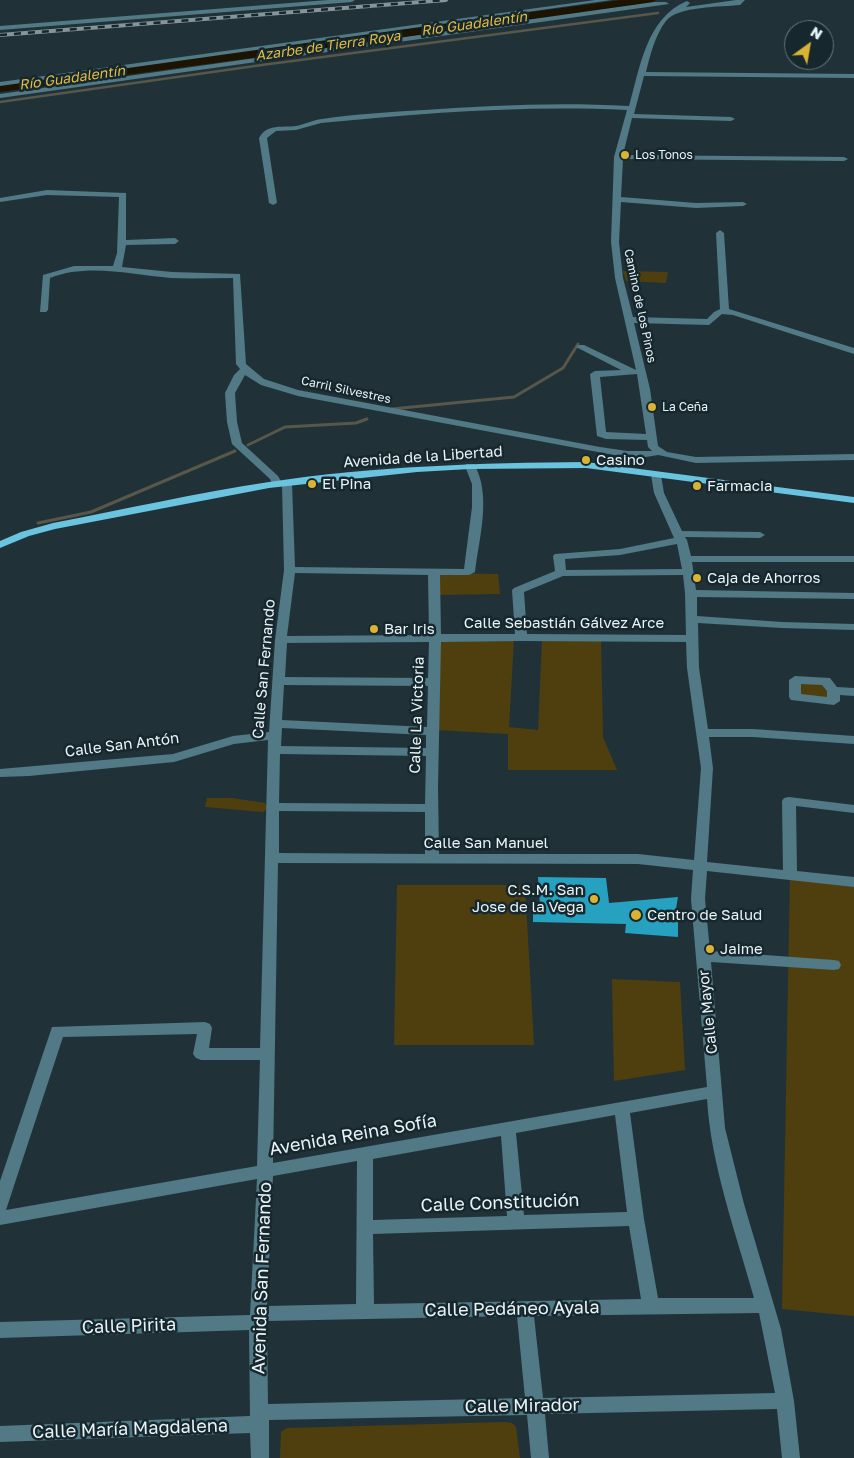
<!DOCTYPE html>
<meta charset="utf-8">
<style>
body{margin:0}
#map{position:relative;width:854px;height:1458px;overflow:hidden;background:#203238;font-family:"Golos Text",sans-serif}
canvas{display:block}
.north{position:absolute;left:784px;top:20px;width:50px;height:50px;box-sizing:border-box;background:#16282e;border:1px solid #6a797e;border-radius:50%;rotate:32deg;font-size:14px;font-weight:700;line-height:20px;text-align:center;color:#e8f3f7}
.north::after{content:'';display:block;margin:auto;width:18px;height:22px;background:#dab333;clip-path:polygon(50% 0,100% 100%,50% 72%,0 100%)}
</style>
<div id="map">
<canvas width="854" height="1458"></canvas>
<div class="north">N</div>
</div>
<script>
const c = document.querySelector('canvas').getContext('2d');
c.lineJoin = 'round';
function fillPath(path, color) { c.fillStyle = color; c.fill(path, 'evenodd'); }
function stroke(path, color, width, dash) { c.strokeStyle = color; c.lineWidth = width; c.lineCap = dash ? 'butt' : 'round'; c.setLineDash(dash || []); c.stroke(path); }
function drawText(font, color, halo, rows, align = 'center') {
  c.font = font + ' "Golos Text",sans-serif'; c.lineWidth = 5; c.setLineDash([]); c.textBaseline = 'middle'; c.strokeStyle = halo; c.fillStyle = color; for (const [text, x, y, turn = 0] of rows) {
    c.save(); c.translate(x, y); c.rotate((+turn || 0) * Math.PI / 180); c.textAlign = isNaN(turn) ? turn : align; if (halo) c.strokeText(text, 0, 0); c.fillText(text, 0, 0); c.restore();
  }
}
const green = new Path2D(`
 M623,272V271L668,272L666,283L626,281Z
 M436,573L498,574L500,594L437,595Z
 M438,639H514L509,727L538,730L542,640H601L603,737L617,770H508V734L435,730Z
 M801,683L828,685L831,698L798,696Z
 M207,798H232L265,803L268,808L263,812L205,807Z
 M790,874L854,882V1316L782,1309Z
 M397,885H525L534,1045H394Z
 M612,979L680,982L685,1070L614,1081Z
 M505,1422L512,1423L516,1427L520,1458H280L281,1432L287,1428Z`);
const streamFar1 = new Path2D(`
 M0,102L262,65L658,13`);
const stream = new Path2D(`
 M392,409L514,397L563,368L578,344
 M248,445L285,427L356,423L367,419
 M38,523L91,512L235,451`);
const river = new Path2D(`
 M621,0H656L650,4L0,92V84Z`);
const building = new Path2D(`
 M538,877L606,878L609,903L678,897L674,920H678V937L625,933L626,924L533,922V906H540Z`);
const minor = new Path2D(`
 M328,0H355L352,2L0,30V26Z
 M595,0H612L0,86V82Z
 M736,0H745L740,5C721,7 678,6 666,21C655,35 650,56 646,72L854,74V78L644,76L634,114L731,117L735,119L731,121L632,118L623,155L844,157L848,159L844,161L623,159L621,197L696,203L743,202L747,204L743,206L696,208L621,202L619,242L623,278L633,317L707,319L714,312L720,309L716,233L720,230L724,233L729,309L854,348V354L733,315L722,314L709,325L634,323L650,389L658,446L667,452L696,457L854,454V460L696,463L658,455L640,458L614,455L298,396L261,385L245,375L235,393L237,422L242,443L278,476L282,483L287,480L292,483L295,567L464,569L472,507V484L465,466L466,464H474C492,495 479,538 475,572L469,575H440L441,634H515L512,590L514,588L555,571L553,556L555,554L620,549L674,538L654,493L651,475L656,472L661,475L664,493L682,531L760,532L765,535L760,538L685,537L687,540L691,556H854V562H692L696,590L854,593V599L697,597V616L782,622L854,624V630L782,628L698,623L699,668L708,729H753L854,736V744L753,737H709L713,768L707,862L783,870L782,801L784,798L789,797L854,805V813L796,806L797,871L854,877V887L707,871L705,899L710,951L834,960L839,961L841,965L839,969L834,970L711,962L725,1128L744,1204L781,1329L794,1401L800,1458H782L777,1409L545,1414L549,1458H531L527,1415L269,1420V1458H251L250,1433L0,1442V1426L250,1416L249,1330L0,1338V1322L250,1315L257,1179L0,1225V1181L52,1027L205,1022L210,1024L212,1028L209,1048H260L268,740L234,744L174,762L29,776L0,777V769L173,754L233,736L269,732L275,640L284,570L282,485L277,487L273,486L270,479L232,444L227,422L225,393L234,375L240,369L236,364L233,278C212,278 192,279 171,278C131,275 89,263 50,278L48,310L46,312H40L43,275L74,266H113L117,253L119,197L47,195L0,202V198L47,190L126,193V240L175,238L179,241L175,244L126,245L122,267L172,272L240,274L246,364L264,379L298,390L600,447L627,451H652L648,447L647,440L606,439L597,436L590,374L595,371L621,370L576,347L578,345H584L636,370L615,278L611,242L614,157L627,110C525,105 423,113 321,123L296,130L276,131L267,138L277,203L273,205L269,203L259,138C267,123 283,128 296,126C305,124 313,120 322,119C355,114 390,112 424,110C493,105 560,102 629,106C640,68 646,18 687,1L690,3L686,7ZM637,374L646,434L606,432L600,377ZM677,544L682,569L566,570L565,559L620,555ZM295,573L428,575L429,635L287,636ZM683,575L685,593L686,635L527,634L524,592L563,576ZM521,641L686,642L687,668L701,768L694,860L638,854H439L438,787L441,642ZM429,642L428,678L285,677L287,643ZM284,685L428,686L427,727L282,720ZM282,728L426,735V748L281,746ZM280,754L426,756L425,804L279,803ZM279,811L425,812V854L279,853ZM278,863L638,864L693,870L691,899L707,1087L273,1163ZM197,1034L193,1054L196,1058L201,1060H260L257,1166L6,1210L63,1037ZM707,1099C711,1166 736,1233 754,1298H658L644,1219L630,1113ZM615,1115L627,1212L524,1215L516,1133ZM501,1136L507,1216L373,1220V1159ZM357,1161L356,1304L267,1306L273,1176ZM629,1226L641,1299L374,1304L373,1234ZM759,1313L775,1393L543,1398L534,1316ZM517,1316L525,1398L268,1404L267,1321Z
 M654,2H666L669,4L0,98V94Z
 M795,676L830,678L837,687L854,688V696L840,695V701L834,705L791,700L789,697V680ZM801,684L822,685L827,691V697L801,694Z`);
const major = new Path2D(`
 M586,462L854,497V503L586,468L470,469L417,472L269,488L55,529L29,536L0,548V541L21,532L53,523C125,509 197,493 269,482C374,466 480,463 586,462Z`);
const rail = new Path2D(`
 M0,35L446,0`);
const markers = [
 [625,155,5,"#dab333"],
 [652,407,5,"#dab333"],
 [586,460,5,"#dab333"],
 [312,484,5,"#dab333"],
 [697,486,5,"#dab333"],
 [697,578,5,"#dab333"],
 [374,629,5,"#dab333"],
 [594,899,5,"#dab333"],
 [636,915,6,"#dab333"],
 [710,949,5,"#dab333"]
];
const farPoinames = [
 ["Los Tonos",635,155],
 ["La Ceña",662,407]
];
const farStreetnames = [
 ["Camino de los Pinos",640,306,78],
 ["Carril Silvestres",346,390,12]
];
const farWaternames = [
 ["Río Guadalentín",474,24,-8],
 ["Azarbe de Tierra Roya",328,46,-8],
 ["Río Guadalentín",72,78,-8]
];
const streetNames = [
 ["Avenida de la Libertad",423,457,-4],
 ["Calle Sebastián Gálvez Arce",564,623],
 ["Calle San Fernando",264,669,-85],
 ["Calle La Victoria",417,715,-88],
 ["Calle San Antón",122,745,-7],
 ["Calle San Manuel",486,843],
 ["Calle Mayor",708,1012,-96]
];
const poiNames = [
 ["Casino",596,460],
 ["El Pina",322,484],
 ["Farmacia",707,486],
 ["Caja de Ahorros",707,578],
 ["Bar Iris",384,629],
 ["C.S.M. San",584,890,"right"],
 ["Jose de la Vega",584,907,"right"],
 ["Centro de Salud",647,915],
 ["Jaime",720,949]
];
const nearStreetnames = [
 ["Avenida Reina Sofía",353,1135,-10],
 ["Calle Constitución",500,1203,-2],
 ["Avenida San Fernando",262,1278,-88],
 ["Calle Pedáneo Ayala",512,1309,-1],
 ["Calle Pirita",129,1326,-2],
 ["Calle Mirador",522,1406,-1],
 ["Calle María Magdalena",130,1429,-2]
];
fillPath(green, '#4f3f0f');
stroke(streamFar1, '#59564a', 2.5);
stroke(stream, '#59564a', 3);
fillPath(river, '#1c1300');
fillPath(building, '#27a1c0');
fillPath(minor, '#517986');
fillPath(major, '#6ac3df');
stroke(rail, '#87959a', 4);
stroke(rail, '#16282e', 2.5, [7]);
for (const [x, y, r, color] of markers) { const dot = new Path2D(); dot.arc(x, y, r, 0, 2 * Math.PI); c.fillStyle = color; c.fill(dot); stroke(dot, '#16282e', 2); }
drawText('12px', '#e8f3f7', '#16282e', farPoinames, 'left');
drawText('12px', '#e8f3f7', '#16282e', farStreetnames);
drawText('italic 14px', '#e3bc45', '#16282e', farWaternames);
drawText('15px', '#e8f3f7', '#16282e', streetNames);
drawText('15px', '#e8f3f7', '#16282e', poiNames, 'left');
drawText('18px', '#e8f3f7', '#16282e', nearStreetnames);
</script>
